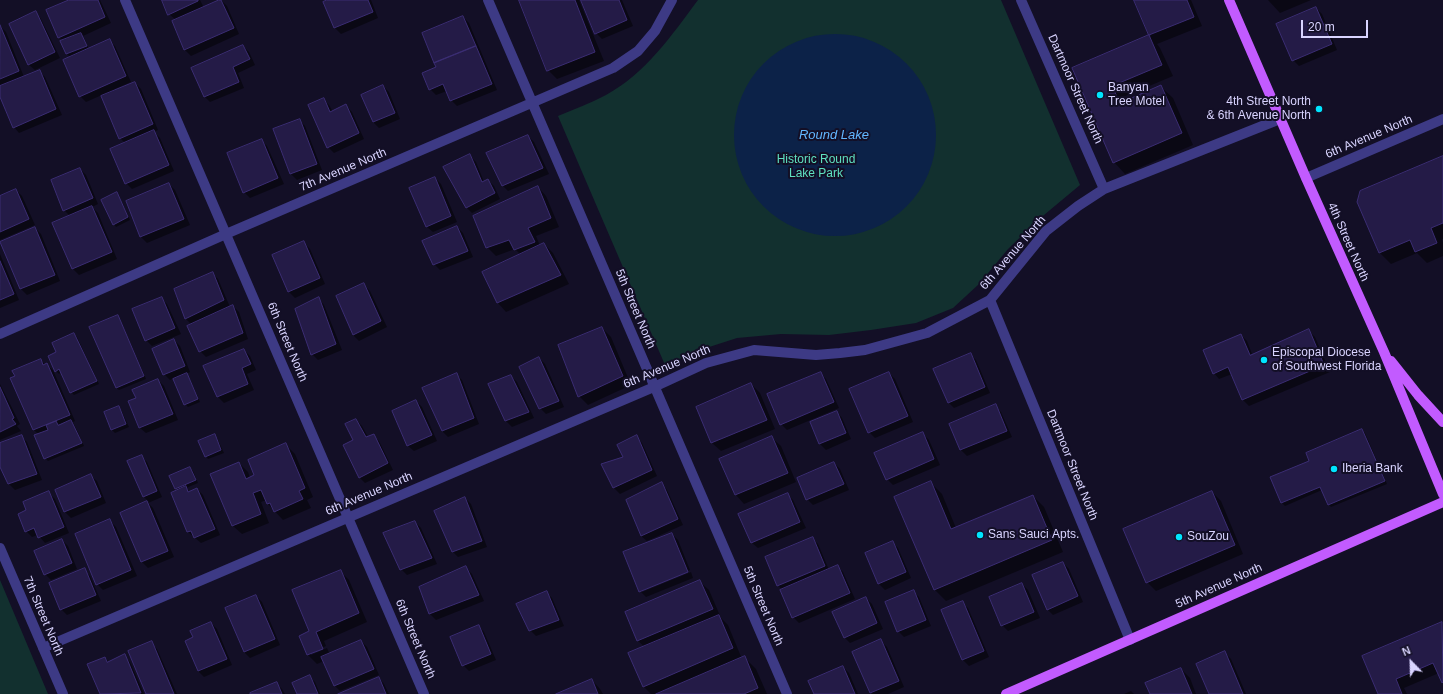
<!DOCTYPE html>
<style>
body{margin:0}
#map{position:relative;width:1443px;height:694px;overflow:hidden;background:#130f26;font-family:Helvetica,sans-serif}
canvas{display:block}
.north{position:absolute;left:1391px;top:642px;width:40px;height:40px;-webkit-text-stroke:3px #130f26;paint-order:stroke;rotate:337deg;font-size:11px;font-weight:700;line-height:16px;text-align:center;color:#d9d4ff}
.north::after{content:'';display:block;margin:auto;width:14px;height:18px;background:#d9d4ff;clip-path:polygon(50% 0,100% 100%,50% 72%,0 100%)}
.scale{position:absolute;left:1301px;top:20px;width:67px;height:18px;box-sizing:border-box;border:2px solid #d9d4ff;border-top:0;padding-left:5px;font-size:12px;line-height:14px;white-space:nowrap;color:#d9d4ff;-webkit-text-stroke:3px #130f26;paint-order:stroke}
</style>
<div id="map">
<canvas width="1443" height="694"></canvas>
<div class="north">N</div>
<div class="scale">20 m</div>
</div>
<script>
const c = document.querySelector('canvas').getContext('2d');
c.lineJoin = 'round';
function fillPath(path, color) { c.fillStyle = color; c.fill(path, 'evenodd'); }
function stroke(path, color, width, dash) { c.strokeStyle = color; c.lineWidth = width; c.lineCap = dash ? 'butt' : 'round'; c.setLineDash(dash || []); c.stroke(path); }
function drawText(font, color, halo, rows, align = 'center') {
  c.font = font + ' Helvetica,sans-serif'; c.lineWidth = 4; c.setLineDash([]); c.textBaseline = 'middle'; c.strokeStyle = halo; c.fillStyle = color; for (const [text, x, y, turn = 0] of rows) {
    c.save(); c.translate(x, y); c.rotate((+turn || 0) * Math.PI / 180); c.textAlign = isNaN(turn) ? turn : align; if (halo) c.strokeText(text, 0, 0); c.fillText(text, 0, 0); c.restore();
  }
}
const green = new Path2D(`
 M698,0H1001L1080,185L1038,220L1008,249L979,284L953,308L916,323L871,330L829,335L781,334L737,338L703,349L665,365L558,116C574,109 591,103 606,95C645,74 672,35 698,0Z
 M0,580L48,694H0Z`);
const water = new Path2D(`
 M734 135a101 101 0 1 1 202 0a101 101 0 1 1-202 0Z`);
const shadow = new Path2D(`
 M72,0H100L111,23L83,36L89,50L109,41L115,46L131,82L115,89L116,91L135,83L141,89L158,130L154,132L160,138L174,171L132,189L126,183L125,143L120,138L102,95L86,102L80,96L71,58L67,54L63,41L59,37Z
 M163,0H200L204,8L221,0L227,6L239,34L191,56L185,50L173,22L176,20L169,14Z
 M330,0H371L378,18L341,34L335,28L324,2Z
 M520,0H579L604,61L557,79L548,70Z
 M582,0H622L633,26L602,39L596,33Z
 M1135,0H1191L1202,26L1157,44L1160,48L1173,76L1123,97L1125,102L1161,87L1173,98L1193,145L1125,174L1114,162L1074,68L1151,36Z
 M1268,0H1311L1280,13Z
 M1316,8L1322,14L1337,50L1299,66L1293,60Z
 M36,13L41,19L60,58L35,70L29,65Z
 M463,17L469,23L497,90L457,106L451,100L447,91L436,95L430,89L437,67Z
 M0,26L6,32L24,77L39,71L45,77L62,115L19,133L14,127L0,95Z
 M243,46L249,52L255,65L238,73L244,88L210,102L204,96Z
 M383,86L389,92L400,119L379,128L373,122L362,96Z
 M323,99L329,105L333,112L346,106L352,112L364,139L334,153L328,147Z
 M299,120L305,126L322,170L297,180L291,174L274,130Z
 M528,136L534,142L549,174L508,191L503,186Z
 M261,140L267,146L284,184L250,198L244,192Z
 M470,156L476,162L484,182L488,180L494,186L500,199L472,213L466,207Z
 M1443,157V239H1442L1443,243V256L1427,263L1417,253L1391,264L1379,252Z
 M80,169L86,175L98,204L92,207L98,213L117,259L79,275L73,269L70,216L64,210Z
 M435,178L441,184L457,222L433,232L427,227Z
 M169,184L175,190L190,225L147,243L141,237L127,201Z
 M538,187L546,196L559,227L536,236L540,246L544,244L553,253L569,284L506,312L498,303L484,272L521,255L515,249L496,256L487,247Z
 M16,190L22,196L35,225L0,240V197Z
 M117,193L119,196L130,220L116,227L114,224Z
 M457,227L463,233L473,257L440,270L434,264Z
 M35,228L41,234L60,281L27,295L21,289L2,242Z
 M304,243L310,249L325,284L295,298L289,292L274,256Z
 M0,254L19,300L0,308Z
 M212,273L218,279L230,307L233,306L239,312L248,339L206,357L200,351L192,325L186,319L175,289Z
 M364,285L370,291L387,327L359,341L353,335L337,296Z
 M161,298L167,304L181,334L152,346L146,340Z
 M319,299L324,305L342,350L318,360L312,354Z
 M117,316L120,319L146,379L119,390L116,388Z
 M602,328L611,337L631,385L588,405L579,396Z
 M1309,331L1315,337L1330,372L1249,406L1243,400L1232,374L1219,379L1214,373L1241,335L1247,341L1252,354Z
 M74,334L77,337L99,384L74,395L71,392L62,372L59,374L56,371L58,353Z
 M174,340L180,346L190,372L186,374L189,377L200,402L188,407L185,404L174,378L170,380L164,374Z
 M244,350L250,356L256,370L247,374L254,390L224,403L218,397L204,366Z
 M970,354L976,360L990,393L954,408L948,402Z
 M539,358L545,364L564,407L546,414L540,408Z
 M40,360L53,370L75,421L73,422L84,446L48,461L45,458L38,434L34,430L12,379Z
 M820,373L826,379L839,408L787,430L781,424Z
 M889,373L895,379L913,422L875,438L869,432Z
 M456,374L462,380L479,424L448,437L442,431L423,388Z
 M511,376L517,382L534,418L512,427L506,421Z
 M158,380L164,386L178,420L146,433L140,428L137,398Z
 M0,384L20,424L17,426L21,431L0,440Z
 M751,384L760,393L775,429L721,451L712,443L697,407Z
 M416,401L422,407L437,441L414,451L408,446Z
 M995,406L1001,412L1012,437L967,456L961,450L950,425Z
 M118,407L121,410L129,427L115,433L112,430L105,413Z
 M837,412L842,418L851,439L826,450L820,444L811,423Z
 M356,420L362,426L368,437L373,435L379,441L393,470L365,483L359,477L354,440Z
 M1362,430L1365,433L1387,484L1331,507L1329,505L1322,490L1285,506L1282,503L1271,478L1310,461Z
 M923,434L929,440L940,465L893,485L887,479Z
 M214,435L217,438L224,453L208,459L206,456Z
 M21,436L27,442L42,480L15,490L9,484L0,465V444Z
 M637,437L642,443L657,476L620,494L614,488L602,465L624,457Z
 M772,438L781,446L796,482L744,504L736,495Z
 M286,445L295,454L313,497L307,500L311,508L283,520L268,504L266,500L261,502L269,523L242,534L233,526L239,463L248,472L250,478L256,476Z
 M141,456L147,462L162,497L148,503L153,508L174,557L148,568L142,562L122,513L149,502L144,497L129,461Z
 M834,463L840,469L849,490L813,505L807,499Z
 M190,468L193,471L198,483L186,488L190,492L197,489L203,495L220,535L201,543L188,532L178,491L176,488Z
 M91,476L97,481L106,503L71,518L65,512L56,490Z
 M930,482L942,494L956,528L1033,496L1044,507L1063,552L946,601L935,590L895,497Z
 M662,484L667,490L683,525L647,541L641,536Z
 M1212,492L1221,501L1243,554L1156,591L1147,582Z
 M49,493L55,499L69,533L45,543L38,535L32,537L26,531L28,511Z
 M787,494L793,500L806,528L758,548L752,543Z
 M465,498L471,504L487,547L458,557L452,551Z
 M110,521L116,527L137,576L103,590L97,584Z
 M415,522L421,528L437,564L407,575L401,569Z
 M672,534L678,540L690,570L642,590V592L691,572L693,578L646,597L640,591Z
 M812,538L818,544L829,570L837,566L843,572L855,599L799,623L793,617L782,590L778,585Z
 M62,540L68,546L77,569L51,580L45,574Z
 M892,542L898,548L911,578L885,590L879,584Z
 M1063,563L1069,569L1083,602L1053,615L1047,609Z
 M466,568L472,574L484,601L436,620L430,614Z
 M84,570L90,576L101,601L67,615L61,609Z
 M340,571L349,580L367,622L324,641L326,646L311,653V655L327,648L330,655L361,641L367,647L379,675L340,691L334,685L324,661L317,664L308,655L300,636L310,632Z
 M700,582L709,590L721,618L728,625L742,659L745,658L756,669L767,694H651L643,686L645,647L638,641L626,613Z
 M1022,584L1028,590L1040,618L1008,631L1002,625Z
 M913,591L919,597L931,626L904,637L898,631Z
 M546,592L552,598L564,626L536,636L530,630Z
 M256,596L262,602L280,645L250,658L244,652Z
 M866,598L872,604L883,629L850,643L844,637Z
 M962,603L968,608L989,657L969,666L963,660L943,611Z
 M211,623L217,629L232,665L204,677L198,671L194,638Z
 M1442,623L1443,625V683L1439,673L1404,688L1407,694H1379Z
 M479,626L484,632L496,660L469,671L463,665Z
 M881,641L887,647L904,687L888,694H872L854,652Z
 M151,643L157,649L177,694H147Z
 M1225,653L1231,659L1246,694H1210Z
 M124,656L130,662L144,694H101L88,665L105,658L109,662Z
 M843,667L849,673L858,694H815Z
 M1181,669L1190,678L1196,694H1151Z
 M309,676L315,682L320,694H298Z
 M379,678L384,684L389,694H341Z
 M592,680L600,689L603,694H559Z
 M276,683L282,689L285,694H251Z
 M1131,691L1134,694H1124Z`);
const building = new Path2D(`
 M69,0H98L105,17L58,38L46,10Z
 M162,0H198V1L168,15Z
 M219,0H221L234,28L184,50L172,21Z
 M327,0H368L373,12L334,28L323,2Z
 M519,0H575L595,52L547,71Z
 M581,0H619L627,20L595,34Z
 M1134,0H1187L1194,17L1149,35Z
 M1316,7L1332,44L1292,61L1276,24Z
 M36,11L55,52L28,65L9,24Z
 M463,16L476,46L434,63L422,33Z
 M0,25L19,71L0,79Z
 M81,33L87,46L66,54L60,41Z
 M1149,35L1162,65L1112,86L1120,103L1161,85L1182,133L1113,163L1072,68Z
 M110,39L126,76L79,97L63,60Z
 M243,45L250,59L233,67L239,82L204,97L191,68Z
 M476,46L492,84L450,101L443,84L429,90L422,73L436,67L434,63Z
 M40,70L56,109L13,128L0,97V86Z
 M135,82L153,124L119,139L101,96Z
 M383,85L395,113L373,122L361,95Z
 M324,98L330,112L346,104L359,133L327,148L308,105Z
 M300,119L317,164L290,174L273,129Z
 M154,130L169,165L125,184L110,149Z
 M528,135L543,168L502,186L486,153Z
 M262,139L278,178L243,193L227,153Z
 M470,154L482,182L488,179L495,193L466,208L443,167Z
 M1443,156V223L1431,228L1437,243L1415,252L1410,240L1379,253L1357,202L1360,191Z
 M80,168L93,198L63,211L51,180Z
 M435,177L451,216L426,227L409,188Z
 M169,183L184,219L140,237L126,201Z
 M538,186L551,218L528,228L535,242L514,250L509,240L486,248L473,216Z
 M16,189L29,219L0,232V196Z
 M117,192L128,217L113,225L101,200Z
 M92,206L112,252L72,269L52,223Z
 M457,226L468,251L433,265L422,241Z
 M35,227L55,275L20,289L0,242Z
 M304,241L320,278L288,292L272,255Z
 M544,243L561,275L497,303L482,272Z
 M0,261L14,294L0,300Z
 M213,272L224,300L185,319L174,289Z
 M364,283L381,321L353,335L336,296Z
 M162,297L175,328L145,341L132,309Z
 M319,297L336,344L311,355L295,309Z
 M233,305L243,333L199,352L187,326Z
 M118,315L144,376L116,388L89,327Z
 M602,327L623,376L578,397L558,345Z
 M1309,329L1324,365L1242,400L1228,367L1213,374L1203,350L1241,334L1250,355Z
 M74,333L97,381L70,393L59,369L55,372L48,356L56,352L52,343Z
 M174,339L185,366L163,375L152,349Z
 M244,349L251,364L242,368L248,384L217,397L203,366Z
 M971,353L985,387L948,403L933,369Z
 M539,357L559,401L539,409L519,367Z
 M41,359L43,365L47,363L70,415L33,430L10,378L15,376L12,371Z
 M821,372L834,402L780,425L767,394Z
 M889,372L908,416L868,433L849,389Z
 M187,373L198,399L184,405L173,379Z
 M457,373L474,418L442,431L422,388Z
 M511,375L529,412L505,421L488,384Z
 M158,379L173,414L139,428L128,401L136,398L132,390Z
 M751,383L767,420L711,443L696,407Z
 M0,387L14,418L12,419L16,424L0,432Z
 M416,400L432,435L407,446L392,411Z
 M996,404L1007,431L960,450L949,424Z
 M119,406L126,424L111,430L104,412Z
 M837,411L846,433L819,444L810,422Z
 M356,419L366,437L374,434L388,463L359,478L343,445L353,440L345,424Z
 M71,420L82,443L44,459L34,435L48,430L46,425L56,421L58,425Z
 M1362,429L1385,481L1328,505L1320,487L1281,503L1270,477L1309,461L1306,453Z
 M923,432L934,459L886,480L874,453Z
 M215,434L221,450L205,457L198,441Z
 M22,435L37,474L8,484L0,467V443Z
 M637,435L652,470L613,488L601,464L623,457L617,445Z
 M772,436L788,473L735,495L719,459Z
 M286,443L305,488L299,491L303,499L274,512L270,503L267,504L261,490L253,493L261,514L232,526L210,474L239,462L246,479L254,475L248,460Z
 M142,455L157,491L143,497L127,461Z
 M834,462L844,484L806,500L797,478Z
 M190,467L196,480L175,489L169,476Z
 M91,474L101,497L64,512L55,490Z
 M931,481L951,529L1033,495L1052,540L934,590L894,497Z
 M662,482L678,519L641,536L626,500Z
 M186,486L188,492L197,488L215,529L194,538L191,531L187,532L171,493Z
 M49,491L64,527L38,538L34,528L25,532L18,514L26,510L23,502Z
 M1212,491L1235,545L1146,583L1123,529Z
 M788,493L800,522L751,543L738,514Z
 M465,497L482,541L452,552L434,511Z
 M147,501L168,551L141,562L120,513Z
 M110,519L131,570L96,585L75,534Z
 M415,521L432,558L400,570L383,533Z
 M672,533L688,572L639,592L623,552Z
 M813,537L825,566L777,586L765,557Z
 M62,539L72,563L44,575L34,551Z
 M893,541L906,572L878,584L865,553Z
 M1063,562L1078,596L1047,610L1032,575Z
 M838,565L850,593L792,618L780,590Z
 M466,566L479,595L429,614L419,587Z
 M85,568L96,595L60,610L49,583Z
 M341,570L359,613L316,632L323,649L307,655L299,636L309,631L292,590Z
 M700,580L713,609L637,641L625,612Z
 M1022,583L1034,612L1001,626L989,597Z
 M914,590L926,620L897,632L885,602Z
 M547,591L559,620L529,631L516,604Z
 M256,595L275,639L244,652L225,608Z
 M866,597L877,623L844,638L832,612Z
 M963,601L984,651L962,660L941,610Z
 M719,615L733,648L643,687L628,653Z
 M211,622L227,659L198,671L185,641L193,637L190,631Z
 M1442,622L1443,682L1442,683L1433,663L1396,679L1402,694H1378L1362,656Z
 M479,625L491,654L462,666L450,637Z
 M881,639L899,681L870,693L852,652Z
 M361,640L374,669L334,686L321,657Z
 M152,641L174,694H146L128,651Z
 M1225,651L1243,694H1209L1196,664Z
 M125,654L141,693L100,694L87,664L105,657L107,662Z
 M745,656L758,688L744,694H656Z
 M843,666L855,694H814L808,681Z
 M1181,668L1192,694H1150L1145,683Z
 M310,675L318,694H297L292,683Z
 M379,677L386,694H338Z
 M592,679L598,694H556Z
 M277,682L282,694H250V693Z`);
const minor = new Path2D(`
 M125,0L424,694
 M488,0L787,694
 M1021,0L1104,189
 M1306,178L1443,119
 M990,300L1130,640
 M0,334L226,234L613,68L638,51L655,31L672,0
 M0,548L63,694
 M43,648L654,387L706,363L754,350L816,355L840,353L865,350L927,333L990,300L1046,231L1078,206L1104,189L1280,119`);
const primary = new Path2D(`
 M1229,0L1306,178L1384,352L1443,494
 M1391,361L1418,395L1443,422
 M1006,694L1443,502`);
const markers = [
 [1100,95,4,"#00e5ff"],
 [1319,109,4,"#00e5ff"],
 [1264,360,4,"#00e5ff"],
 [1334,469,4,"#00e5ff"],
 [980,535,4,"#00e5ff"],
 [1179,537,4,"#00e5ff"]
];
const poiNames = [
 ["Banyan",1108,88],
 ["Tree Motel",1108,102],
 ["4th Street North",1311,102,"right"],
 ["& 6th Avenue North",1311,116,"right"],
 ["Episcopal Diocese",1272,353],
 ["of Southwest Florida",1272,367],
 ["Iberia Bank",1342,469],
 ["Sans Sauci Apts.",988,535],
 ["SouZou",1187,537]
];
const streetNames = [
 ["Dartmoor Street North",1075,89,66],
 ["6th Avenue North",1369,137,-23],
 ["7th Avenue North",343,170,-23],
 ["4th Street North",1348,242,66],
 ["6th Avenue North",1013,253,-49],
 ["5th Street North",635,309,67],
 ["6th Street North",287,342,67],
 ["6th Avenue North",667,367,-23],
 ["Dartmoor Street North",1072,465,68],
 ["6th Avenue North",369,494,-23],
 ["5th Avenue North",1219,586,-24],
 ["5th Street North",763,606,67],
 ["7th Street North",43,616,67],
 ["6th Street North",415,639,67]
];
const parkNames = [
 ["Historic Round",816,160],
 ["Lake Park",816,174]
];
const waterNames = [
 ["Round Lake",834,135]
];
fillPath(green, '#12302f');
fillPath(water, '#0c2248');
fillPath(shadow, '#0007');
fillPath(building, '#241b47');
stroke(building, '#3b2d73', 1);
stroke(minor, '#3d3a85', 10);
stroke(primary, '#c25bff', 10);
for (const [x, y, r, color] of markers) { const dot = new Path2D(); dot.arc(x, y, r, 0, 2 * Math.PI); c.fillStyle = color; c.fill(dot); stroke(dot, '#130f26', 1.5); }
drawText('12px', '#d9d4ff', '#130f26', poiNames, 'left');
drawText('12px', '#d9d4ff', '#130f26', streetNames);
drawText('12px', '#5fe0c0', '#130f26', parkNames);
drawText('italic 13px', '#62b6ff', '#130f26', waterNames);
</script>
